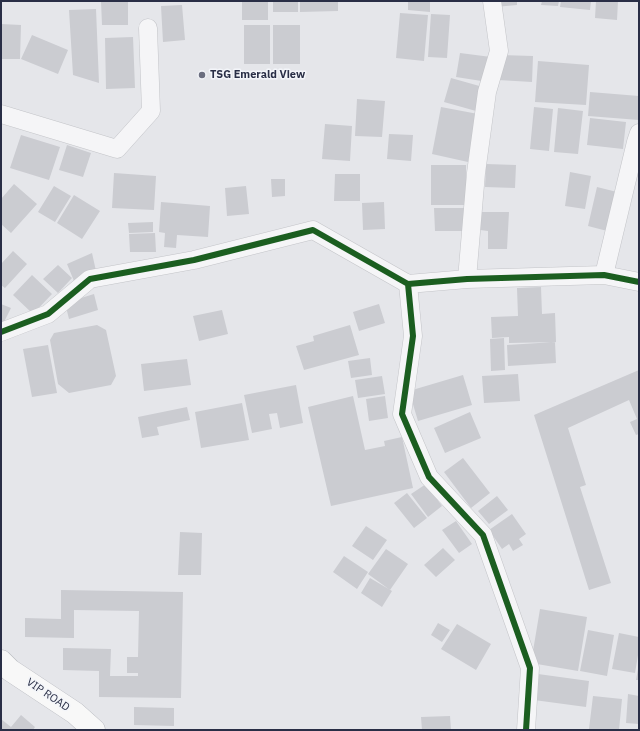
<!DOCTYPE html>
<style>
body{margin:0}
#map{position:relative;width:640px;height:731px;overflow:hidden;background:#e5e6ea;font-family:"IBM Plex Sans",sans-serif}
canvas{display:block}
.frame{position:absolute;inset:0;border:2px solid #292e46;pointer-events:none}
</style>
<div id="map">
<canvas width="640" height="731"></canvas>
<div class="frame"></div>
</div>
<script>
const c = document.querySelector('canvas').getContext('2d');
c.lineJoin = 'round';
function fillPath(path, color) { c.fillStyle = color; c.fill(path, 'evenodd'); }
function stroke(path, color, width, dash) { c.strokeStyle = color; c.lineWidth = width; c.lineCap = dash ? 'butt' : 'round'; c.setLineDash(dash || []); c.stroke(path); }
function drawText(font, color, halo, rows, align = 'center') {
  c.font = font + ' "IBM Plex Sans",sans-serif'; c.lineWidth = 3; c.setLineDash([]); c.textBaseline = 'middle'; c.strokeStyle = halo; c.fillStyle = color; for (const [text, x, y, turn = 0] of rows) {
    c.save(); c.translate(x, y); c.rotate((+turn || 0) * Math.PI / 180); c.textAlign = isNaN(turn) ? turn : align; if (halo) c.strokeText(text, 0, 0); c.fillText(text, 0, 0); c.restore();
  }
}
const building = new Path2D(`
 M101,1H128V25H102Z
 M242,1H268V20H242Z
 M273,1H298V12H273Z
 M300,1H338V11L300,12Z
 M408,1H430V12L408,10Z
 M495,1H517V5L495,7Z
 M542,1H559L558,6L541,5Z
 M561,1H591L590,10L560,7Z
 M596,1H618L617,20L595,18Z
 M182,5L185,40L163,42L161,6Z
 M96,9L99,83L73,75L69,10Z
 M400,13L428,15L424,61L396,58Z
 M431,14L450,15L447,58L428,57Z
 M1,24L21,25L20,59H1Z
 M244,25H270V64H244Z
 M273,25H300V64H273Z
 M32,35L68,50L58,74L21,59Z
 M133,37L135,88L106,89L105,38Z
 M460,53L491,57L488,82L456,77Z
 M500,55L533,56L532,82L498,80Z
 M538,61L589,65L586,105L535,102Z
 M451,78L483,87L476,111L444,102Z
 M590,92L639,96V120L588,116Z
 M357,99L385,101L382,137L355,136Z
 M441,107L478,114L468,162L432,154Z
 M534,107L553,109L549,151L530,149Z
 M558,108L583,111L578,154L554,152Z
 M590,118L626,122L623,149L587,145Z
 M325,124L352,126L350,161L322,159Z
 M389,134L413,135L411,161L387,159Z
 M21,135L60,147L49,180L10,168Z
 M67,145L91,153L83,177L59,170Z
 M486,164L516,165L515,188L485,187Z
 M431,165H466V205H431Z
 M570,172L591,176L585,209L565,206Z
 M114,173L156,176L154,210L112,208Z
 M335,174H360V201H334Z
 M271,179H285V196L272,197Z
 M14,184L37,204L11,233L1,224V199Z
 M54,186L71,196L55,222L38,212Z
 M246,186L249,214L227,216L225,188Z
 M597,187L621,193L611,232L588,226Z
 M74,195L100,211L82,239L57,223Z
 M161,202L210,206L208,237L177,235L176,248L164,247L165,233L159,232Z
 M384,202L385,229L363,230L362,203Z
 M434,208H467V231H435Z
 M480,212H509L507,249H488V231L480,230Z
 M153,222V232L129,233L128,223Z
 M155,233L156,252H130L129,234Z
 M13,251L27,264L5,288L1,285V264Z
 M92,253L96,271L74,281L67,264Z
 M58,265L72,278L58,293L43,279Z
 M32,275L52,294L33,314L13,295Z
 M541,287L542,314L555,313L556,342L509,343V337L492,338L491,317L518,316L517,288Z
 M94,294L98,310L69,319L65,303Z
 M1,304L11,308L1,328Z
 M379,304L385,323L359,331L353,312Z
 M222,310L228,334L199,341L193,316Z
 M97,325L106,330L116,376L111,385L69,393L58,384L50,340L54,333Z
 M350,325L359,355L304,370L296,346L314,341L313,336Z
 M504,338L505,370L491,371L490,339Z
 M555,342L556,363L508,366L507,345Z
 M48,345L57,393L32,397L23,349Z
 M370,358L372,375L351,378L348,361Z
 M187,359L191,385L144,391L141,364Z
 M639,370V434L636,435L630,422L637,419L629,400L568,428L586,485L580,487L611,583L589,590L534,415Z
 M518,374L520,401L484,403L482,376Z
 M463,375L472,405L418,421L409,391Z
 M382,376L385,394L358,398L355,380Z
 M296,385L303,423L280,428L277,413L269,414L272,429L252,433L244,395Z
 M353,396L365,450L385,446L384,441L402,437L413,488L331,506L308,407Z
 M385,396L388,418L369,421L366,399Z
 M242,403L249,440L201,448L195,412Z
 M187,407L190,420L157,427L159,435L142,438L138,417Z
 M470,412L481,438L445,453L434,428Z
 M463,458L490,493L471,508L444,472Z
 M426,484L442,506L428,517L411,494Z
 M407,493L427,518L414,528L394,503Z
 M497,496L508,510L489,524L478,511Z
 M512,514L526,534L519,539L523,545L513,551L509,544L502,549L489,530Z
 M456,521L472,544L459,553L442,530Z
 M366,526L387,540L373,560L352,546Z
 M180,532L202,533L201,575H178Z
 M443,548L455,560L436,577L424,565Z
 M386,549L408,564L390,590L368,574Z
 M344,556L368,572L357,589L333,572Z
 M370,578L392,591L382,607L361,593Z
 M61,590L183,592L181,698L99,697V671L63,670V648L111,649L110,676H138V673H127V657H138L139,611L74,610V638L25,637V618L61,619Z
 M540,609L587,617L578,671L531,663Z
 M438,623L450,630L442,642L431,635Z
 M457,624L491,644L476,670L441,649Z
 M588,630L614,635L607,676L580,671Z
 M619,633L639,637V649L635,673L612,669Z
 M638,669H639V680H636Z
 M538,674L589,681L586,707L534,700Z
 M628,694L639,696V724L626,723Z
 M593,696L622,699L619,730H599L589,729Z
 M134,707L174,708V726L134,725Z
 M21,715L35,727L33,730H1V719L11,727Z
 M450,716L451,730H422L421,717Z`);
const minor = new Path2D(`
 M1,114L117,149L151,111L148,28
 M604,275L636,142L639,133
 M467,279L476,173L487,92L499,51L492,1
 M1,332L48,314L90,279L194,260L313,230L408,284
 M526,730L530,668L483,535L429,477L402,414L413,336L408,284L467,279L604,275L639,282`);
const trunk = new Path2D(`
 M1,661L10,670L75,713L94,730`);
const cycleway = new Path2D(`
 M1,332L48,314L90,279L194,260L313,230L408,284
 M526,730L530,668L483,535L429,477L402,414L413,336L408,284L467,279L604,275L639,282`);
const markers = [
 [202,75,4,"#6b6e7f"]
];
const poiNames = [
 ["TSG Emerald View",210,75]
];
const streetNames = [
 ["VIP ROAD",48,695,34]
];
fillPath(building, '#cbccd1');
stroke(minor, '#c3c4c8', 19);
stroke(trunk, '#b7b9bf', 23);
stroke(minor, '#f5f5f7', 18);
stroke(trunk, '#f8f8f8', 22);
stroke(cycleway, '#1b5e20', 6);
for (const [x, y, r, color] of markers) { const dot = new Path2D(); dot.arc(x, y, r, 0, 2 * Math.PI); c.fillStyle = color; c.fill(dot); stroke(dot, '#f3f5f9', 1.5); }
drawText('bold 11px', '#292e46', '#f3f5f9', poiNames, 'left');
drawText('11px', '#292e46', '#f3f5f9', streetNames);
</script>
